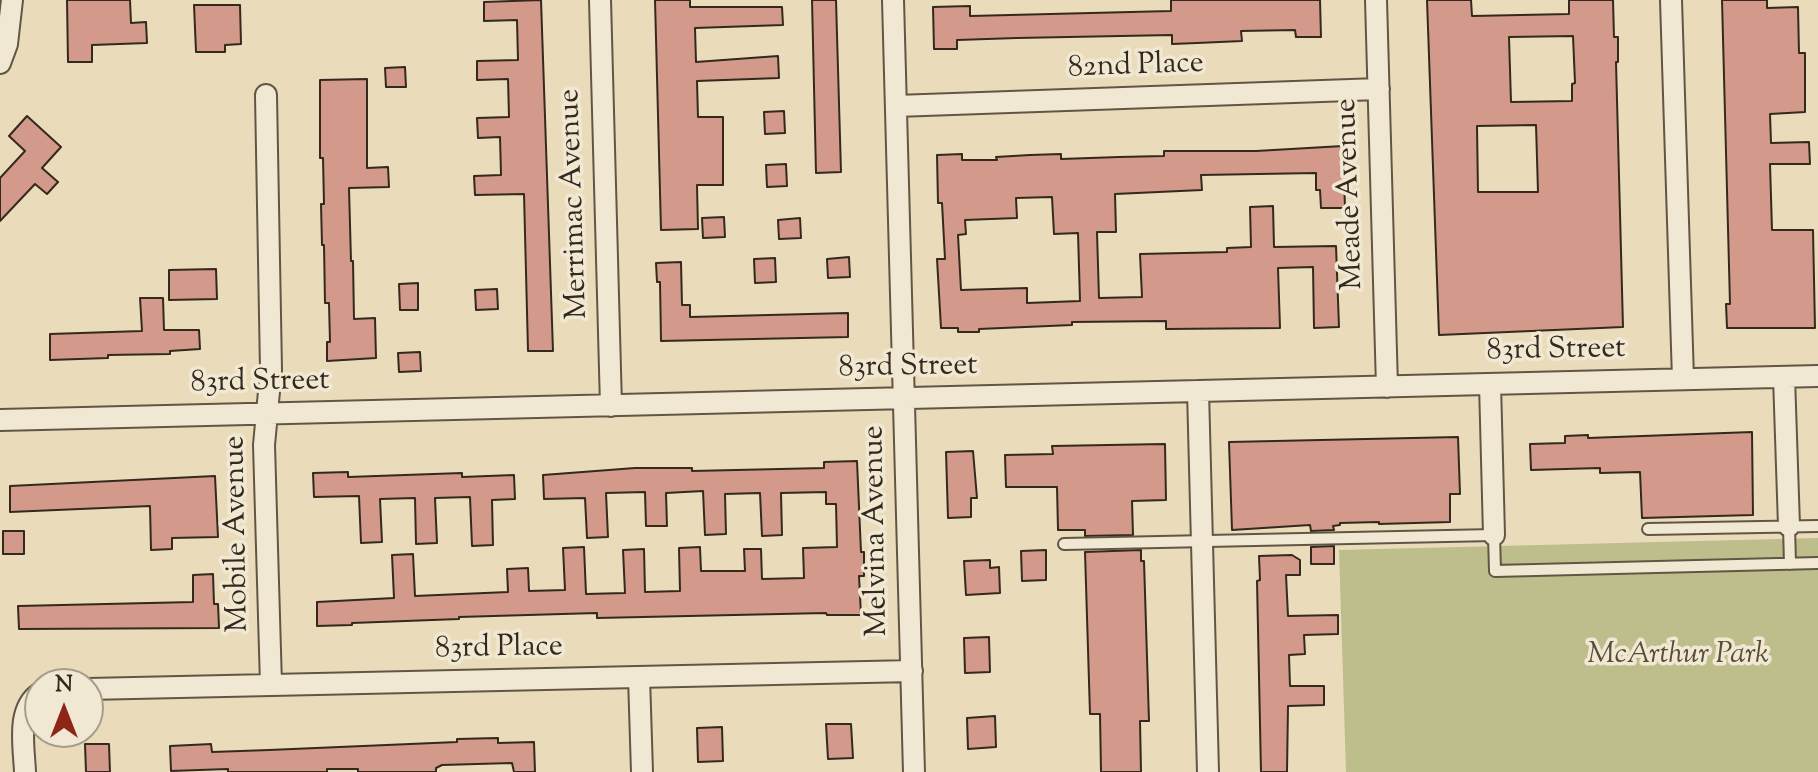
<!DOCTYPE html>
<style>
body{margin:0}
#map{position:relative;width:1818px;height:772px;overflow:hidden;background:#eadcbb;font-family:"Sorts Mill Goudy",serif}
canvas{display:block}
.north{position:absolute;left:24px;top:668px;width:80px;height:80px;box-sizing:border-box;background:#f1e8d3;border:2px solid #a59c8a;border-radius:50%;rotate:0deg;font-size:22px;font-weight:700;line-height:32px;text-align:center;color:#33291d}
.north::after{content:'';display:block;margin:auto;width:28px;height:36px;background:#8f2418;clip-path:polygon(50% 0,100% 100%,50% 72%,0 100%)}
</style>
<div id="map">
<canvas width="1818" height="772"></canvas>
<div class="north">N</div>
</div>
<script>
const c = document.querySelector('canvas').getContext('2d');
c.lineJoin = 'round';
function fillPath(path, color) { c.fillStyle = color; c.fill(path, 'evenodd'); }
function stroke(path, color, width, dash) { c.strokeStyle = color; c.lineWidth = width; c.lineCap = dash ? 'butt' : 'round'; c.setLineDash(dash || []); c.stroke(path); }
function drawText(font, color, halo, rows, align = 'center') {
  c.font = font + ' "Sorts Mill Goudy",serif'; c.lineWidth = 7; c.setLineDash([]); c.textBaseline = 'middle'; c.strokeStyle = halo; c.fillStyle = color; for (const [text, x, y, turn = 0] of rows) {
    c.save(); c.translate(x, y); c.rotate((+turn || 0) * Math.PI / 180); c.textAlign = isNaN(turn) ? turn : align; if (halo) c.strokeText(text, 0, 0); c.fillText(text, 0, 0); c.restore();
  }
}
const green = new Path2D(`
 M1818,538V772H1346L1339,550Z`);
const building = new Path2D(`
 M67,0H130L131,23L146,22L147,43L92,45V62H68Z
 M541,0L553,351H528L524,194L475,195L474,176L501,175L500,137L478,138L477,118L509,117L508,79L477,80V61L518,60L517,20L484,21V2Z
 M655,0H690V7H782L783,25L695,28L696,62L778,56L779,78L697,81L698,117H723V185H697L698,229L661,230Z
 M812,0H836L841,172L816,173Z
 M1171,0H1320L1321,37H1296L1295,30L1241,31L1242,41L1197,43L1172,44V35L1017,38L957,40V49H934L933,7L970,6V16L1171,11Z
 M1427,0H1471L1472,16L1569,14V0H1613L1614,37H1618V62H1616L1623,327L1439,335ZM1573,36L1575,83L1572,84V101L1511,102L1509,37ZM1536,125L1538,192H1478L1477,126Z
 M1722,0H1767V8L1798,7L1799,53H1805V112L1770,114L1771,143L1809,142L1810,164H1770L1772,230H1813L1815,328H1727L1726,304H1730Z
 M194,5H240L241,44L225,45V52H196Z
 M405,67L406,87H386L385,68Z
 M367,79V168L388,167L389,187L349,188L351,261H353L354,319L375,318L376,358L327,361V342H330L329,303H325L324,245H322L321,204H324L323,158H320V80Z
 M784,111L785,133L765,134L764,112Z
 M27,116L61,147L42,168L58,182L47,194L35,184L0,221V178L25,151L9,136Z
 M1343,146L1345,208H1321L1320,190H1316V173L1201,175L1202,190L1115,194L1116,232H1097L1099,298L1142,297L1140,254L1227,252V248L1251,247L1250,207L1273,206L1274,247L1336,246L1339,327L1314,328L1313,267L1278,268L1280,328L1166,329V321L1072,322V325L979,329V332H958V328H941L937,259H945L942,203H938L937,155L962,154V160H997L996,157L1030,155L1061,154V159L1119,157L1164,156V151H1256ZM1052,197L1054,234L1078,233L1080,301L1027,303V288L961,290L958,235L966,234L965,220L1017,218L1016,198Z
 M786,164L787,186L767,187L766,165Z
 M724,217L725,237L703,238L702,218Z
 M800,218L801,238L779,239L778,220Z
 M849,257L850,277L828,278L827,259Z
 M775,258L776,282L755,283L754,259Z
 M681,262L682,305H690V317L848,313V337L661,341L660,282H657L656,263Z
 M216,269L217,299L169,300V270Z
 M418,283V310H400L399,284Z
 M497,289L498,309L476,310L475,290Z
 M140,298H163L164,330H199L200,349L170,351V354L108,355V358L50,360V334L142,331Z
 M420,352L421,371L399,372L398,353Z
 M1752,432L1753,515L1642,518L1640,472L1600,473V468L1531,470L1530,444L1565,443V436L1588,435V438Z
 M1458,437L1460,494H1450V522L1379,524V522L1340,523V525L1333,526L1334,530L1311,531L1310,525L1232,530L1229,442Z
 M1165,444L1166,500L1132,501L1133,535L1085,536V530H1058L1057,487H1006L1005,455L1053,454L1052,446Z
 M973,451L977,498H971V517L948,518L946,452Z
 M857,461L861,552H864V576H859L861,615H827L826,613L597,618V613L459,617V619L352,623V625L317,626V602L394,598L392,555L413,554L415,596L508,592L507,569L528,568L529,591L565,590L563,548L584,547L586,594L625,593L623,550L644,549L645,592L680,591L679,548L700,547L701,571H745L744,549H761L762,579L804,578L803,548L837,547L836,504H826V492L781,493L782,535L762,536L760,493L725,494L726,534L705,535L703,491L666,493L667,526H646L645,492L606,493L608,537L587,538L585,498L544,499L543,475L635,468H692V471L824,468V462Z
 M348,472V477L462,473V477L514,475L515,499L492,500L493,545L472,546L470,497L435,498L437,543L416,544L415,498L380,499L382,542L361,543L359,496L314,497L313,473Z
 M215,476L218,537L172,538V549L151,550L150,506L10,512V486Z
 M3,531H24V554H3Z
 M1334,546V564H1311V547Z
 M1046,550V580L1022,581L1021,551Z
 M1141,550V561H1144L1149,721H1140L1141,772H1101L1100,714H1090L1085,552Z
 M1292,555L1300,560V575H1286L1288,616L1338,615V634L1304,635L1305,654L1289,655L1290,686H1324V705L1288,706L1287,772H1261L1257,581L1260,580L1259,556Z
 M990,560V568L999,567L1000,593L966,595L964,561Z
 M213,574L214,604H218L219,628L19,629L18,606L193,602V575Z
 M989,637L990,672L965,673L964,638Z
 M995,716L996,747L968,749L967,718Z
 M826,724H851L853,758L828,759Z
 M722,727L723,761L698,762L697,728Z
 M498,738V743L534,742L535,772H514L512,763L442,765L436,768V772H358V769H327V772H228V769L171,771L170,746L211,744L212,752L269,750L457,742V739Z
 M85,744H109L110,772H86Z`);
const lane = new Path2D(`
 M1789,526L1790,564
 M1648,529L1818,526
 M1064,544L1494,535L1495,571L1818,563`);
const street = new Path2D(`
 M600,0L611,406
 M893,0L914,772
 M1376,0L1387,387
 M1671,0L1683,379
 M0,63L7,44L12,0
 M266,95L271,370L264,445L271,685
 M896,106L1379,89
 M1784,377L1789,526
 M1490,384L1494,535
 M1198,391L1208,772
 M0,420L1818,376
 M639,677L642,772
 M88,689L912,671
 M25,772C24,746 16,709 40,693`);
const streetNames = [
 ["82nd Place",1136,68,-2],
 ["Meade Avenue",1352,194,-92],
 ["Merrimac Avenue",576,204,-92],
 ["83rd Street",1556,352,-1],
 ["83rd Street",908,369,-1],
 ["83rd Street",260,384,-1],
 ["Melvina Avenue",878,531,-91],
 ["Mobile Avenue",239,534,-91],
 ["83rd Place",499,650,-1]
];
const parkNames = [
 ["McArthur Park",1678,657]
];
fillPath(green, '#bdbe8c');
fillPath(building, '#d3998b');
stroke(building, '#33291d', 2);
stroke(lane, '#615644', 14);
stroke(street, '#615644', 24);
stroke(lane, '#f1e8d3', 10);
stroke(street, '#f1e8d3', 20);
drawText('30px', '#33291d', '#f1e8d3', streetNames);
drawText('italic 30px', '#564e39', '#f1e8d3', parkNames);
</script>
